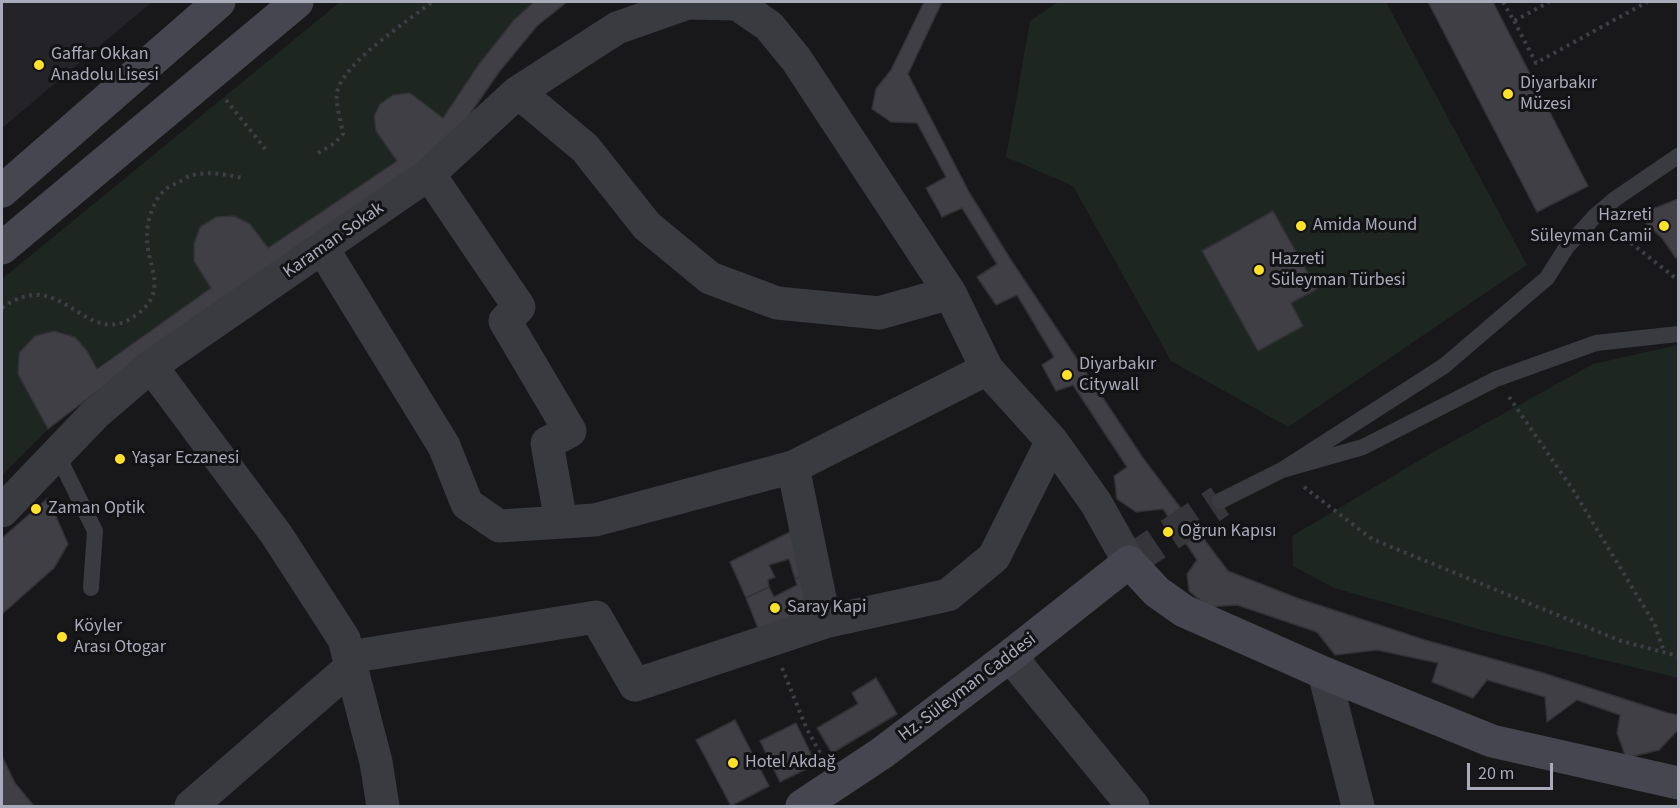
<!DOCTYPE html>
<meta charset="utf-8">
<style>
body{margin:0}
#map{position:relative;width:1680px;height:808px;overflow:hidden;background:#18171a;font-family:"Source Sans 3",sans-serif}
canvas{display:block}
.frame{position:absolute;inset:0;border:3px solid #a9abbb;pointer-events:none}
.scale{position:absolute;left:1467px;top:763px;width:86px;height:27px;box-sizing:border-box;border:3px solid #a9abbb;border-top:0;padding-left:8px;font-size:18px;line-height:21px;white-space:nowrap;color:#a9abbb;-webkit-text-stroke:4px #131215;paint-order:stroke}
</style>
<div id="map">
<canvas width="1680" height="808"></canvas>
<div class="frame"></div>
<div class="scale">20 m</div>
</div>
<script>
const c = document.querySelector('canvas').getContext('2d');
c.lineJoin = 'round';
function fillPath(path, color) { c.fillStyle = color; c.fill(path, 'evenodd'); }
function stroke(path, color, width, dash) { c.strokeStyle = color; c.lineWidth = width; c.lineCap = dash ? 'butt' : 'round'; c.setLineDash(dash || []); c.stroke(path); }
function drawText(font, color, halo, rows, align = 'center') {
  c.font = font + ' "Source Sans 3",sans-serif'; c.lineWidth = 6; c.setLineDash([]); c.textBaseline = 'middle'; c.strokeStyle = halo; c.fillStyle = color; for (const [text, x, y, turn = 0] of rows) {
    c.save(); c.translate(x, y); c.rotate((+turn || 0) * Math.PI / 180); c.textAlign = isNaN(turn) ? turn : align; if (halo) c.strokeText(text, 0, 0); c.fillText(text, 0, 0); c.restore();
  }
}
const built = new Path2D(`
 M2,2H152L2,128Z`);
const green = new Path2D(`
 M340,2H534C498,36 471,76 443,118L410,93L393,95L380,104L374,116L376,131L397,161L268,248C251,226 246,215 216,217L211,288L97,368C88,352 76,331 54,331C49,331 41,334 35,336L18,374L48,429L2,475V279Z
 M1058,2H1386L1527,265L1288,427L1171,361L1073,186L1006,157L1030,21Z
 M1678,345V678L1485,631L1334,588L1293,566L1292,536L1430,454L1593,364Z`);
const building = new Path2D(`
 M534,2H567L537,26L499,72L450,143L104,386L48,429L18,374L19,353L35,336L54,331L75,337L87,351L97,369L211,288L194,261V244L200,227L216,217L234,216L250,224L268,248L397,161L376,131L374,116L380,104L393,95L410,93L443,118L479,64L514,20Z
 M924,2H942L908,74L969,192L1011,260L1143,458L1228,571L1297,598L1425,640L1540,672L1668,713L1678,715V732H1676L1659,750L1626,758L1617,733L1620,715L1577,700L1547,722L1545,697L1487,680L1473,698L1432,682L1438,663L1377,650L1335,655L1317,632L1237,605L1208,607L1189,591L1187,574L1197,560L1163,509L1136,512L1117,499L1114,476L1127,467L1073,385L1056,391L1042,365L1054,357L1017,295L996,305L977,277L997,264L962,208L942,217L926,188L946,177L917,123L891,122L872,109L876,89L891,70Z
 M1428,2H1493L1588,186L1537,212Z
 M1678,199V257L1676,258L1662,238L1637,215Z
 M1273,211L1317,289L1291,303L1303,326L1258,351L1202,251Z
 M48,498L68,544L54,568L2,614V538Z
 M798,528L809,573L795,579L789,559L769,565L775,577L768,580L769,587L746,598L730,562Z
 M809,573L819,612L761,636L746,598L769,587L774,597L797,585L795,579Z
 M876,678L897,714L832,753L817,728L858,704L852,693Z
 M735,720L769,786L731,806L696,740Z
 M796,723L816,764L780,782L760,741Z
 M2,756L15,783L34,806H2Z`);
const streetTunnel = new Path2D(`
 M1129,562L1220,501`);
const path = new Path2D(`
 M1503,2L1514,21L1549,2
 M1514,21L1536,63L1647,2
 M226,100L267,151
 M318,153L335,143L343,134C341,122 335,101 337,92C344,62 408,21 432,2
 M1613,229L1678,280
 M2,308C65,262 85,356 139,313C169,289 146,264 147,236C147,221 153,200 165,190C169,186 176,184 181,181C184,179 189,175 193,175C209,171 228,175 243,178
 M1509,397L1573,490L1655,625L1664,652
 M1304,487L1372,539L1621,641L1678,656
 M782,668L806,727L822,757`);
const lane = new Path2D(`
 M57,454L95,531L91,588
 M1282,470L1444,366L1547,278L1566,248L1595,216L1615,199L1678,156
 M1220,501L1282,470L1363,447L1496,379L1596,343L1678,334`);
const street = new Path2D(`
 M518,92L585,148L647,226L710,278L777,303L879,313L950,293
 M429,174L519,307L505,321L570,431L547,443L561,522
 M323,249L444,446L467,504L499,526L595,520L793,467L987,369
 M151,366L276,534L344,639L376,762L383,806
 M793,467L825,622
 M2,511L95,414L151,366L429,174L518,92L617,28L688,3L737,4L769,26L796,59L950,293L987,369L1052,441L1096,503L1129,562
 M1010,656L1133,806
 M349,657L596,617L635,685L825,622L948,595L994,557L1052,441
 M1324,673L1358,806
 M191,806L351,667`);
const secondary = new Path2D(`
 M2,191L219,2
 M2,248L297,2
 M802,806L882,753L1010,656L1129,562L1157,592L1184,611L1324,673L1492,741L1678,783`);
const markers = [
 [39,65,6,"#ffe12a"],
 [1508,94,6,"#ffe12a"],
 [1301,226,6,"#ffe12a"],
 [1664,226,6,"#ffe12a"],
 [1259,270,6,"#ffe12a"],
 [1067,375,6,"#ffe12a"],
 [120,459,6,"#ffe12a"],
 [36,509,6,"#ffe12a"],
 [1168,532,6,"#ffe12a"],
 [775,608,6,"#ffe12a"],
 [62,637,6,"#ffe12a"],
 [733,763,6,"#ffe12a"]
];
const poiNames = [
 ["Gaffar Okkan",51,55],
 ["Anadolu Lisesi",51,76],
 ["Diyarbakır",1520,84],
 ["Müzesi",1520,105],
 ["Hazreti",1652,216,"right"],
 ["Süleyman Camii",1652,237,"right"],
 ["Amida Mound",1313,226],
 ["Hazreti",1271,260],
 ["Süleyman Türbesi",1271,281],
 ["Diyarbakır",1079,365],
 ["Citywall",1079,386],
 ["Yaşar Eczanesi",132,459],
 ["Zaman Optik",48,509],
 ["Oğrun Kapısı",1180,532],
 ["Saray Kapi",787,608],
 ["Köyler",74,627],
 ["Arası Otogar",74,648],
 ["Hotel Akdağ",745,763]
];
const streetNames = [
 ["Karaman Sokak",334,241,-35],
 ["Hz. Süleyman Caddesi",968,688,-37]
];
fillPath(built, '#242327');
fillPath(green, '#1d2620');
fillPath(building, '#3f3f45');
stroke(building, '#323136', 1.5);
stroke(streetTunnel, '#35353a', 33, [33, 16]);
stroke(path, '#3e3f46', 4, [3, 4.5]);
stroke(lane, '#3a3a41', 16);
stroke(street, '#3a3a41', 33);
stroke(secondary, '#464650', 33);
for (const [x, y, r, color] of markers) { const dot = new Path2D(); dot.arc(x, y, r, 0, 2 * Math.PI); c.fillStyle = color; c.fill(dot); stroke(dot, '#131215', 2); }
drawText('18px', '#a9abbb', '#131215', poiNames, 'left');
drawText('18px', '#a9abbb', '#131215', streetNames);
</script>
